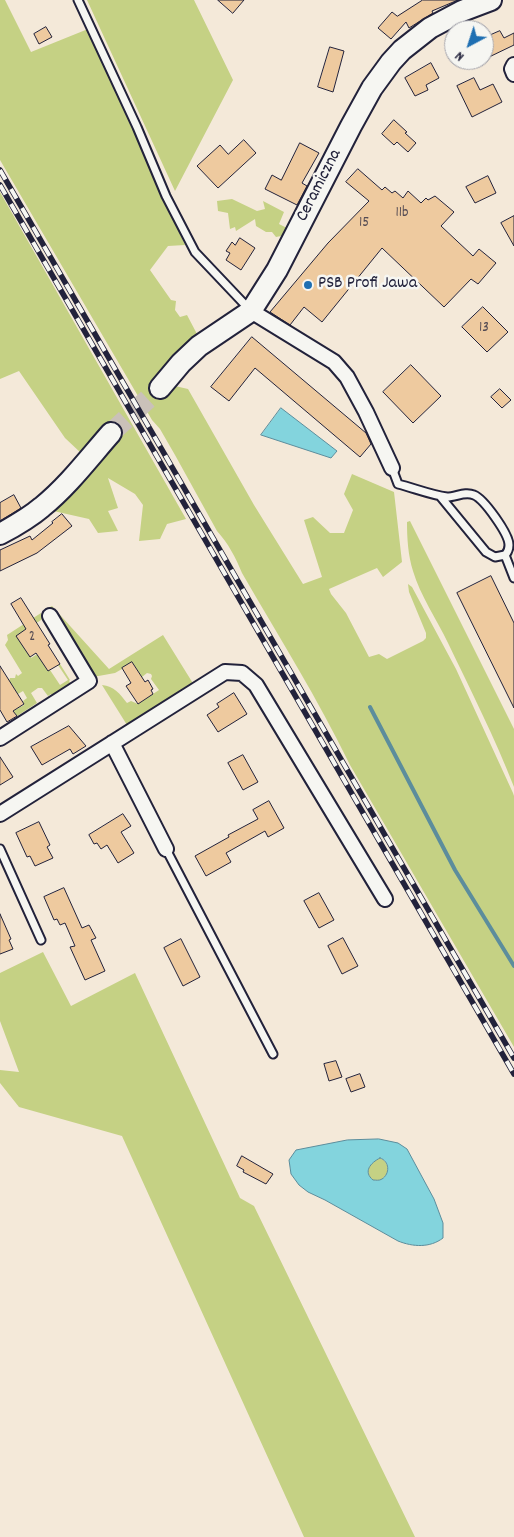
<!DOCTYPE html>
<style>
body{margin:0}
#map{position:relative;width:514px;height:1537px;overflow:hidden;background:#f4e9d9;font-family:Dekko,sans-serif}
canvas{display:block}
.north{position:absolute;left:444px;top:20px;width:50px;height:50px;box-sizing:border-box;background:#f6f6f2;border:1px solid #a1a1a9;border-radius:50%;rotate:220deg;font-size:14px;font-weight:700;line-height:20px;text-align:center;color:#22223b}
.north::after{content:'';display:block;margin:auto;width:18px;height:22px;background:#1f6fb2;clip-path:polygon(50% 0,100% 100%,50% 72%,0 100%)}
</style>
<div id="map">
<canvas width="514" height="1537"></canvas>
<div class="north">N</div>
</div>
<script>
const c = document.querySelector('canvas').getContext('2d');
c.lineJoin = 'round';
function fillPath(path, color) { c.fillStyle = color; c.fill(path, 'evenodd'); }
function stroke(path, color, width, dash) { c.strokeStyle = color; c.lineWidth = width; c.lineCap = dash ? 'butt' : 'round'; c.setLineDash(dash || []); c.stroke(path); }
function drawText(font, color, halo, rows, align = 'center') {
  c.font = font + ' Dekko,sans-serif'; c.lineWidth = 5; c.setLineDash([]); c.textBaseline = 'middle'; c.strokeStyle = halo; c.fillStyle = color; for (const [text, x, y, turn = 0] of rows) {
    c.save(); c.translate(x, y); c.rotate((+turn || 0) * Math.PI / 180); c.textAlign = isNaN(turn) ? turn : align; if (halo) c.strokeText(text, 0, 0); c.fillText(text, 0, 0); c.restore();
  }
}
const green = new Path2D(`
 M0,0H5L31,52L88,29L185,245L168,246L150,270L171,300L176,301L175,310L180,317L187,315L197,334L188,344L163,392L175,386L188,389L254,505L303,584L322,577L304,520L313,517L330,533H344L353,510L344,494L352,474L394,492L402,562L383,577L377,568L329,589L331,594L346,613L369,657L379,654L387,659L423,641L426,638V633L409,592L408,584L412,587L456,669L513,793L514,796V1047L350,765C318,699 279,637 242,573C236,558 228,543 217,531L175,455L160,429L152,420L0,160Z
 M87,0H194L233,80L175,191Z
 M0,192L186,519L167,524L160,539L139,541L143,505L135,494L108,478L118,508L108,511L118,531L98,533L89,519L49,510L107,427L93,437L82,454L65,438L19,371L0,379Z
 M232,199L257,211L265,209L263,201L284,212L279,224L289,229L286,235L276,237L272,232H266L256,226L255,219L236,231L235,227L230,229L228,213L218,211L217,201Z
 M410,521L514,729V787C495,738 471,691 448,643C437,620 420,595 413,571C408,555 407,538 407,522Z
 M52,606L109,669L163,635L194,685L127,725L102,685C114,686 120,694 127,703L131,701L138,704L159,690L151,679L152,676L151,674L147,673L142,677L132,662L122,668V669L115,673L93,677L50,607Z
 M41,613L44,618L17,636L31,658L39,653L40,658L48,671L50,670L60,685L68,680L58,665L60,664L70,680L69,681L72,686L53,698L51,694L48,696L42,688H38L31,693L37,703L17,716L13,711L24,705L23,701L27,698L23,691L18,694L9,681L10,678H15L16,674L18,676L22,673L5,645L8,640L7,635Z
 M43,952L71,1006L135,973L240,1198L254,1206L415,1537H304L122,1136L19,1107L0,1083V1070L19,1072L0,1021V973Z
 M379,1158C390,1161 390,1174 382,1179C379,1181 376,1180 373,1180C363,1172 370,1163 379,1158Z`);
const water = new Path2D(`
 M281,408L337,451L331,458L261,435Z
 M379,1139L398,1143L407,1149L434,1199L443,1223V1238C430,1248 413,1247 398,1241L325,1200L308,1192L299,1185L291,1174L289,1160L296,1150L347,1140ZM380,1158C390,1161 390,1174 382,1179C379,1181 376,1180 373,1180C363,1172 370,1163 380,1158Z`);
const stream = new Path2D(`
 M370,707L455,870L514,966`);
const building = new Path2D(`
 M218,0H244L233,13Z
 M423,0H458L432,11L433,13L409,28L406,22L391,39L378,28L392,12L397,16Z
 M46,27L52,37L39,44L34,34Z
 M500,31L504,38L514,33V45L487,58L484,53V38Z
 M330,47L344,51L333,92L318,87Z
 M431,63L439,78L426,85L428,90L415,96L405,78Z
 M474,78L480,90L493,84L502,102L472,117L457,86Z
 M394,120L407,132L405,133L416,143L408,152L397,142L394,145L382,134Z
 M244,140L256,153L218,188L197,166L220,145L228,154Z
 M300,143L319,153L302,183L307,186L297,205L265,189L272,175L281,180Z
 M358,169L382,190L385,187L392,193L395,191L403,198L408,191L421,203L426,198L428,200L435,196L454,212L441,226L473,256L479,249L496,263L478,284L471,279L444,307L382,248L322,322L304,307L290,325L270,312L328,243L369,201L346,182Z
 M488,176L496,193L475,203L466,187Z
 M514,216V246L501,223Z
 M240,238L255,248L241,270L226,260L230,253L226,251L232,242L235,245Z
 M483,307L508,332L487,352L462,327Z
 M252,337L366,433L371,444L360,457L255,368L229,401L211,387Z
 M411,365L441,396L413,423L383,392Z
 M500,389L511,400L502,408L491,397Z
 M14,495L21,508L0,521V503Z
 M62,514L72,526L37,553L0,571V550L30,536L32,540L53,523L52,522Z
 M491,576L514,623V708L457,593Z
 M21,598L50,644L48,645L60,664L48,671L36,653L30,657L16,636L26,629L11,604Z
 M132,662L145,682L148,680L153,689L151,690L153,694L138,704L126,686L131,683L122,668Z
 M0,666L24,704L13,711L17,716L7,722L0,710Z
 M234,693L247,714L218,732L207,715L219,707L217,704Z
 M69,726L86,746L73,754L70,749L42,765L31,747Z
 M243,755L258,782L243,790L228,763Z
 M0,757L13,777L0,785Z
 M269,801L284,828L268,837L265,831L226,853L231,862L206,876L195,856L229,837L228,835L258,819L253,810Z
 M123,814L131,826L121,832L134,853L118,863L107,845L101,849L97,843L94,844L89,835Z
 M39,822L50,845L47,847L53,858L35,866L30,856L27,857L16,833Z
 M64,888L82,928L89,925L96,938L91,940L105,971L85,980L70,947L75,946L65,923L60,925L57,919L54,920L44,897Z
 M319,893L334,920L319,928L304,901Z
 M0,914L11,939L9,940L13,949L0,954Z
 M343,938L358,966L342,974L328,946Z
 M181,939L200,977L183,986L164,948Z
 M336,1061L342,1077L329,1081L324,1064Z
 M360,1074L365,1087L351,1092L346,1079Z
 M242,1156L273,1174L266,1184L243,1172L244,1170L237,1166Z`);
const secondaryTunnel = new Path2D(`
 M111,433L160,388`);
const lane = new Path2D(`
 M78,0L137,127L166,196L195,252L250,310
 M392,468L398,484C414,488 431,495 447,497C456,497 465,491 474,495C484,499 509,534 509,545C509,549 508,552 505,555L495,557L486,552L440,496
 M505,555L514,578
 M0,849L41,940
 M166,849L273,1054`);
const street = new Path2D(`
 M514,65L512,69L514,74
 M251,311L334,362L347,377L366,412L392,468
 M0,738L89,681L50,616
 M112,743L166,849
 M0,814L225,672L242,673L256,685L385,899`);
const secondary = new Path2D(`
 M160,388L181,363L199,346L251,311L277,270L351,126L372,88L391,62L402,50L430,28L462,11L491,0
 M0,534C15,526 29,518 42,507C68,486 89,458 111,433`);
const rail = new Path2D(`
 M0,170L514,1058
 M0,185L514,1074`);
const markers = [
 [308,285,5,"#1f6fb2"]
];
const numberNames = [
 ["11b",402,214],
 ["15",364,224],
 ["13",484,329],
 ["2",32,638]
];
const streetNames = [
 ["Ceramiczna",320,186,-63]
];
const poiNames = [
 ["PSB Profi Jawa",318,285]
];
fillPath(green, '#c5d184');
fillPath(water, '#83d4dd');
stroke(water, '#5c8d9c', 1);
stroke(stream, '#5c8d9c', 4);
fillPath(building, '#eeca9f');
stroke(building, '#22223b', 1);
stroke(secondaryTunnel, '#cac1b9', 20, [20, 10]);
stroke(lane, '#22223b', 11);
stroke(street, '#22223b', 18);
stroke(secondary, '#22223b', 24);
stroke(lane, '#f6f6f2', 7);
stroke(street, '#f6f6f2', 14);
stroke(secondary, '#f6f6f2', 20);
stroke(rail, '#22223b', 5.5);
stroke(rail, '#f6f6f2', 4, [11]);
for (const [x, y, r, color] of markers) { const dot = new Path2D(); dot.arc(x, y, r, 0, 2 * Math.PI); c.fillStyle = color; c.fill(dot); stroke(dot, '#f6f6f2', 2); }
drawText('15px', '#554c54', null, numberNames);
drawText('18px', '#22223b', '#f6f6f2', streetNames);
drawText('18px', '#22223b', '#f6f6f2', poiNames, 'left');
</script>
